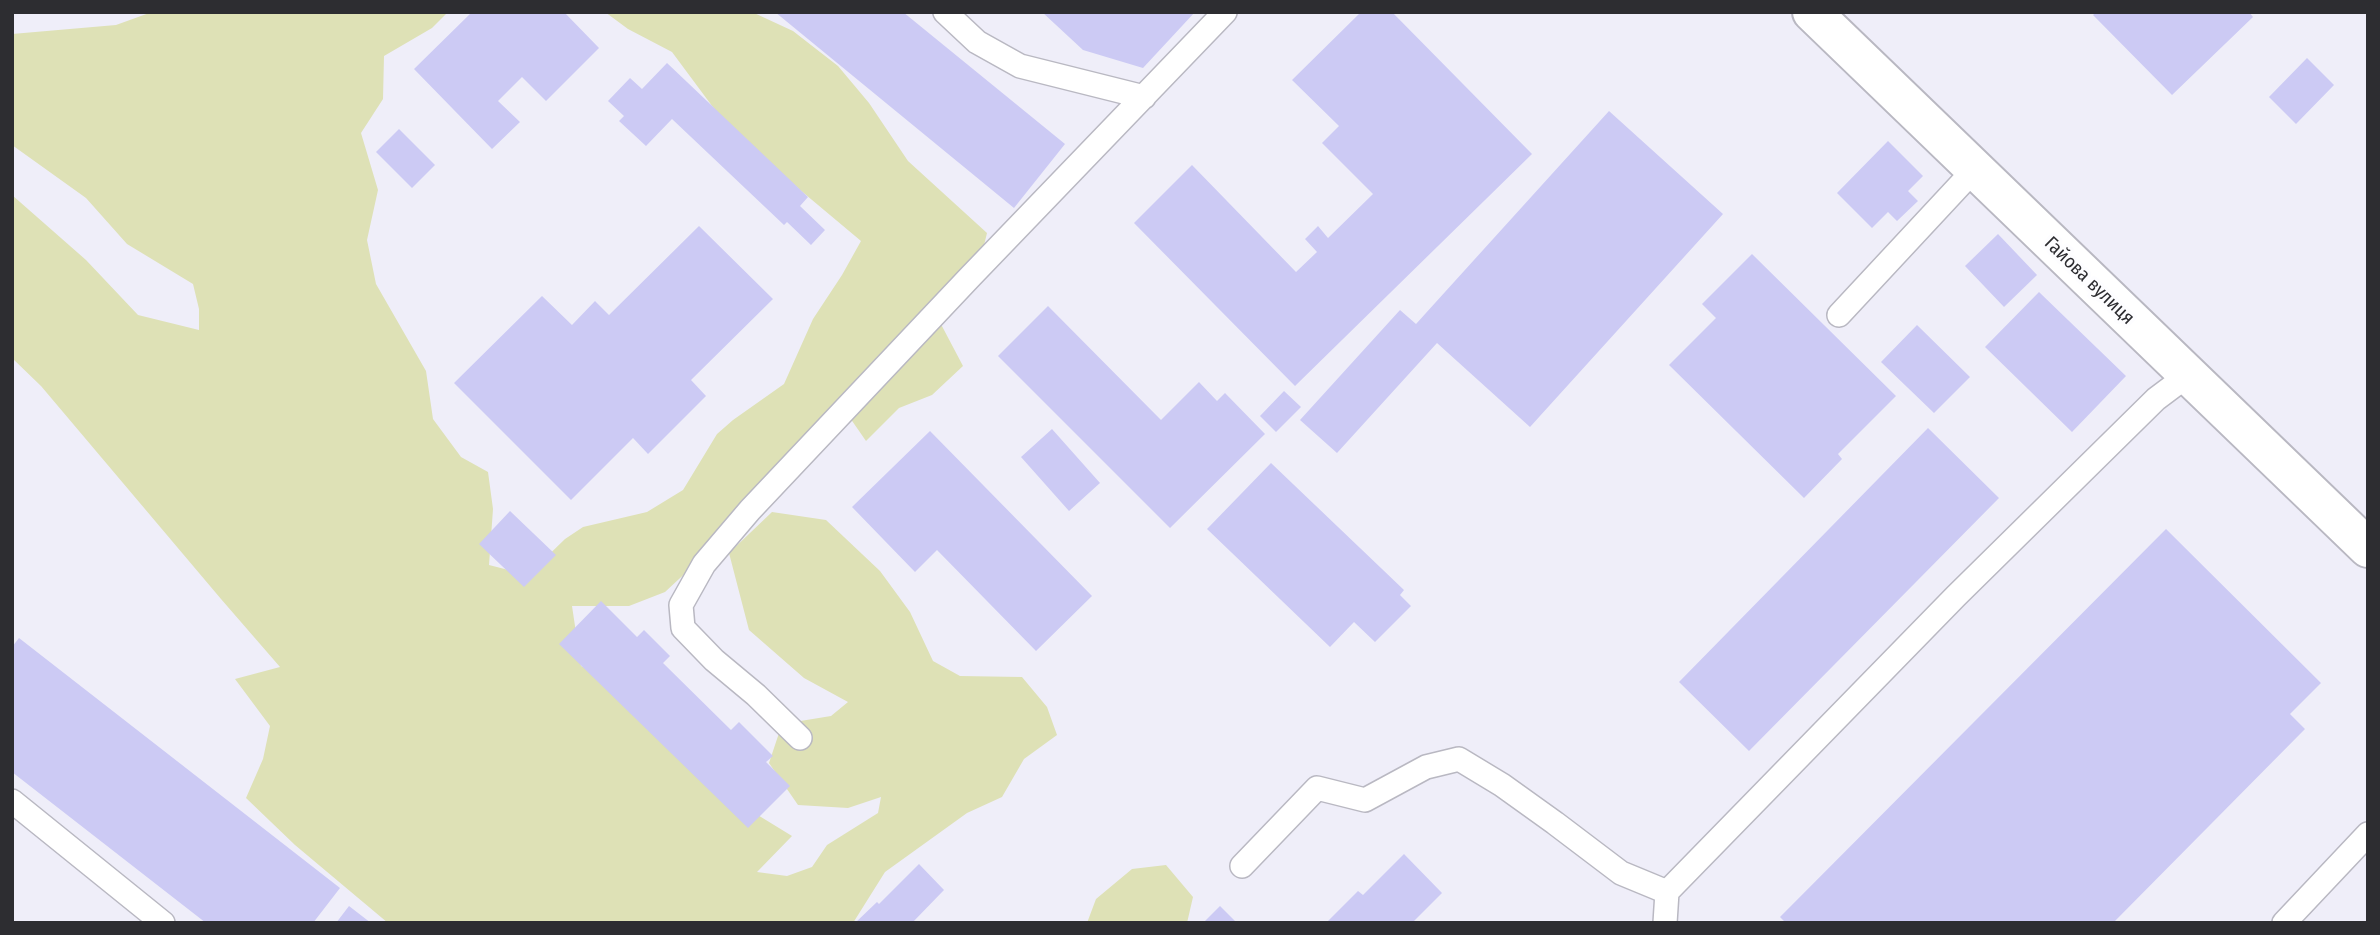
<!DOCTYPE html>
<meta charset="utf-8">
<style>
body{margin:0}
#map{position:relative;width:2380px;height:935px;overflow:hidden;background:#efeef9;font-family:"Fira Sans Condensed",sans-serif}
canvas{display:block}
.frame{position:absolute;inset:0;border:14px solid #2d2d31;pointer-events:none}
</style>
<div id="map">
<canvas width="2380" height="935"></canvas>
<div class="frame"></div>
</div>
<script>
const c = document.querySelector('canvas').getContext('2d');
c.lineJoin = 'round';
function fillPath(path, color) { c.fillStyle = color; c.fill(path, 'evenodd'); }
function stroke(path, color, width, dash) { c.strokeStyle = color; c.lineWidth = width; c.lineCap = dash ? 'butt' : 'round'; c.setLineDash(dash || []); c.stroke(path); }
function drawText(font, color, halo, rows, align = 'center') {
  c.font = font + ' "Fira Sans Condensed",sans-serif'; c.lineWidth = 7; c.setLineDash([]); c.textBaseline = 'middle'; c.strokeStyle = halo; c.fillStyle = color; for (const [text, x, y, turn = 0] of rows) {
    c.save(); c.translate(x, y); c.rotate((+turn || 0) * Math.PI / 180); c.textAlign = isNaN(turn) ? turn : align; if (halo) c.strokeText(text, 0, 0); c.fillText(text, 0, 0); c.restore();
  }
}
const green = new Path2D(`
 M152,12H448L432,28L384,56L383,99L361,133L378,190L367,240L376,284L426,371L433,419L461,457L488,472L493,509L489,565L528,575L565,539L583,527L647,512L683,490L717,434L733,420L784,384L813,319L842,275L861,241L787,179L744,149L672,52L628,29L605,12H752L793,31L838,66L869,103L908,161L987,233L974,286L934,311L963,366L932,395L899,408L866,441L839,402L748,515L665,592L629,606H572L581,666L617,679L730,798L792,836L757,872L787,876L812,867L827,845L878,813L881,797L848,808L798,805L769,763L782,724L831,716L848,702L804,678L749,630L729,553L772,512L826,520L880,571L910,612L933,661L960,676L1022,677L1047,707L1057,735L1024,759L1002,797L967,813L885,872L853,923H388L295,845L246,798L263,759L270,726L235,679L280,667L221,599L41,386L12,358V195L86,260L138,315L199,330V309L193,284L127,244L86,198L12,145V34L116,25Z
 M1166,865L1193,897L1187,923H1087L1096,899L1132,869Z`);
const building = new Path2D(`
 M472,12H564L599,48L546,101L522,77L498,101L520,122L492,149L414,69Z
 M775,12H903L1065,144L1014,208Z
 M1042,12H1195L1143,68L1083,50Z
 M1361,12H1392L1532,154L1295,386L1134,223L1192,165L1296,272L1317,252L1305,239L1318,226L1328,238L1373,194L1322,143L1339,126L1292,80Z
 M2096,12H2249L2253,17L2172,95L2093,15Z
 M2307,58L2334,85L2296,124L2269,97Z
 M667,63L808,197L800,206L825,230L811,245L787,222L784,225L672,119L646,146L619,121L624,116L608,101L630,78L642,89Z
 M1609,111L1723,214L1530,427L1437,343L1337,453L1300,420L1400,310L1416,324Z
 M399,129L435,165L412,188L376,152Z
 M1888,141L1923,176L1908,191L1918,201L1897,221L1888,212L1872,228L1837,193Z
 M699,226L773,299L691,380L706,396L648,454L633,438L571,500L454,383L542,296L572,325L595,301L609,315Z
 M1998,234L2037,275L2004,307L1965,266Z
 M1752,254L1896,396L1838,454L1842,459L1804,498L1669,365L1716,318L1702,304Z
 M2039,292L2126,376L2072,432L1985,347Z
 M1048,306L1161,420L1199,382L1217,401L1225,393L1265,434L1170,528L998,356Z
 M1917,325L1970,377L1934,413L1881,362Z
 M1284,391L1301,407L1276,432L1260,416Z
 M1928,428L1999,498L1749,751L1679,682Z
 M1052,429L1100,483L1069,511L1021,457Z
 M930,431L1092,596L1036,651L937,550L915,572L852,507Z
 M1271,463L1404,590L1400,595L1411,606L1375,642L1354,622L1330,647L1207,529Z
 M510,511L556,555L524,587L479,544Z
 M2166,529L2321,683L2290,714L2305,729L2113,923H1786L1780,917Z
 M601,601L637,637L644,630L670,656L663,663L731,730L739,722L773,756L766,762L790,786L748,828L559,644Z
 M19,638L340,888L313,923H206L12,772V647Z
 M1404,854L1442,893L1412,923H1326L1358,891L1363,895Z
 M919,864L944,890L912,923H855L877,902L879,904Z
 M349,906L371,923H336Z
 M1220,906L1237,923H1203Z`);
const service = new Path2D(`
 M945,12L977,42L1020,66L1144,97
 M1839,315L1974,170
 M800,738L756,695L714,660L683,628L681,605L704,564L750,510L969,278L1225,12
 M12,801L163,923
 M1242,866L1317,788L1365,800L1426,767L1459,759L1502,785L1555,823L1621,873L1667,892L1956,596L2156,399L2188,375
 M1665,923L1667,892
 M2284,923L2368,834`);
const minor = new Path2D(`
 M1812,12L2368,548`);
const streetNames = [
 ["Гайова вулиця",2089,281,44]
];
fillPath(green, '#dee1b6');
fillPath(building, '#cccaf4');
stroke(service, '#b9b8c2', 26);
stroke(minor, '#b9b8c2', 42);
stroke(service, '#fff', 23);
stroke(minor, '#fff', 38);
drawText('19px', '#2d2d31', '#fdfdff', streetNames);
</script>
